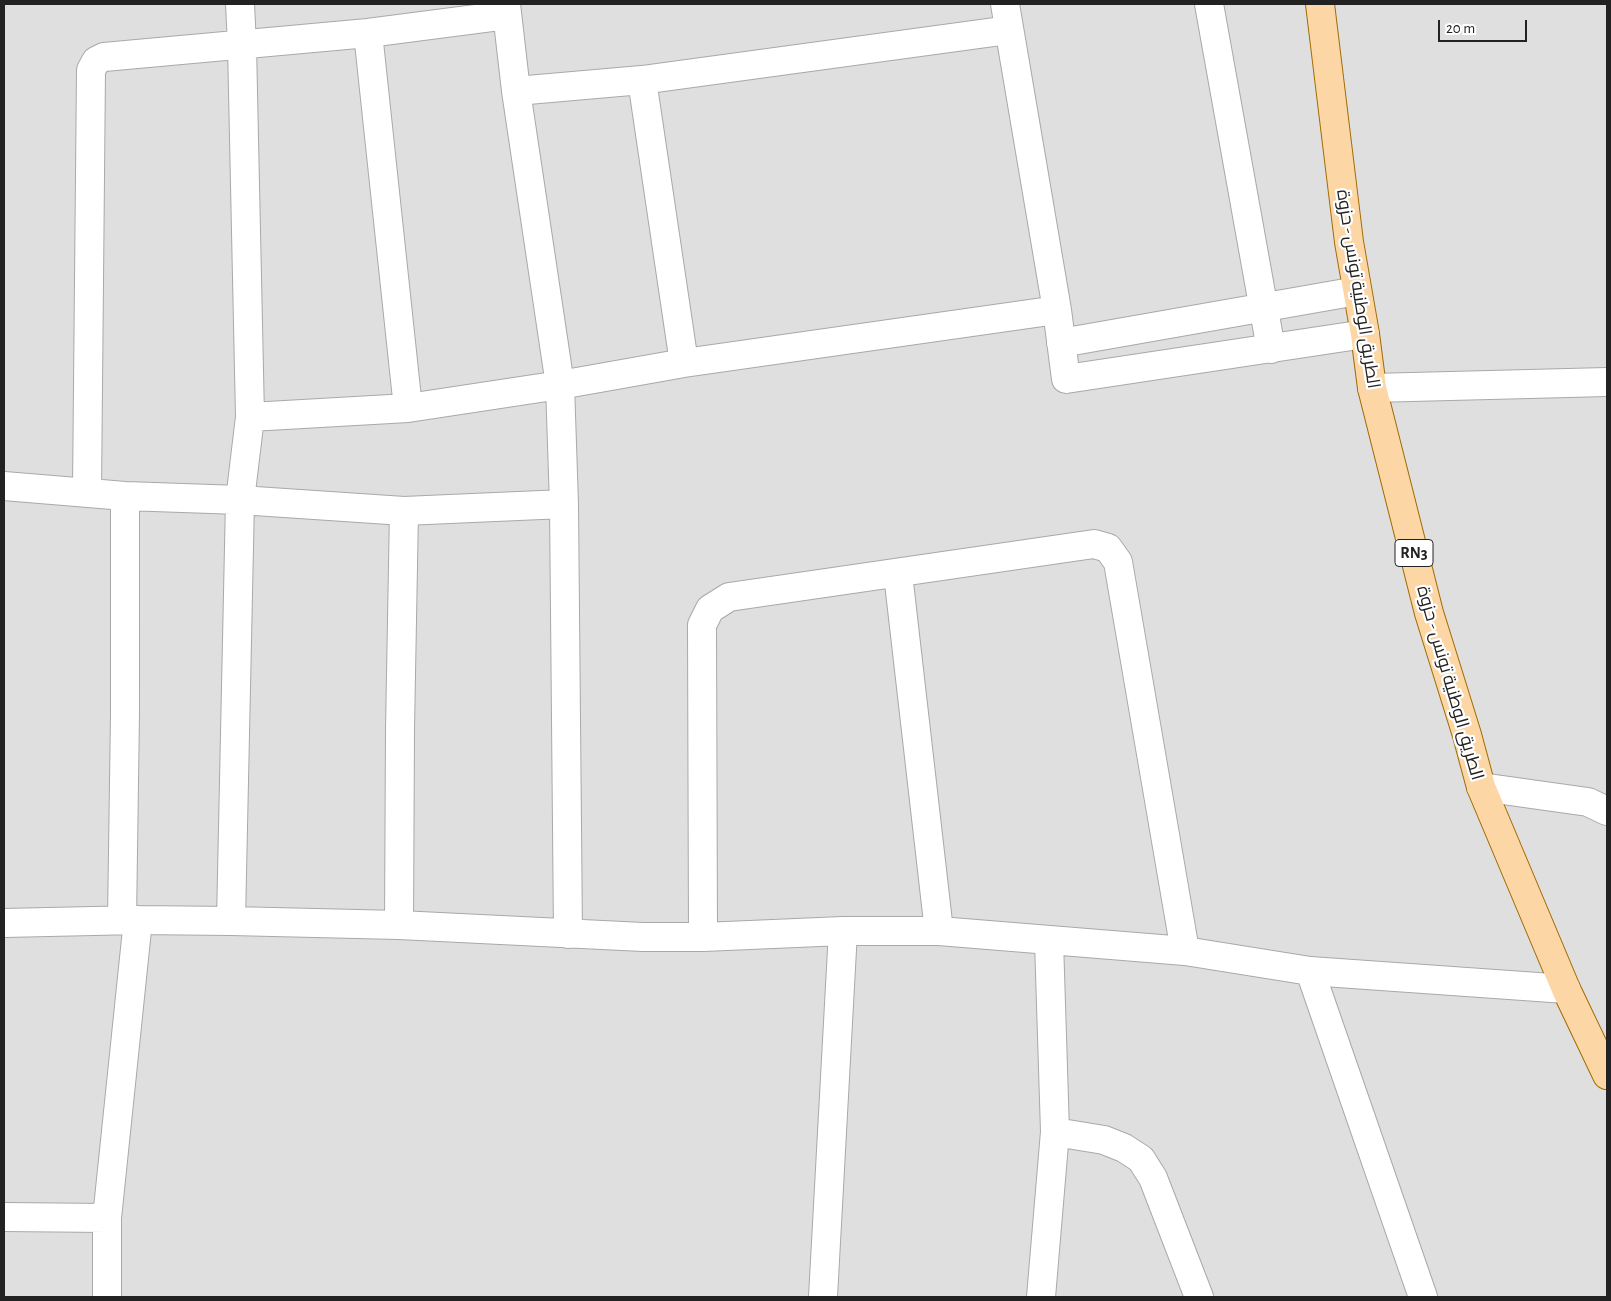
<!DOCTYPE html>
<meta charset="utf-8">
<style>
body{margin:0}
#map{position:relative;width:1611px;height:1301px;overflow:hidden;background:#f2efe9;font-family:"Alegreya Sans",sans-serif}
canvas{display:block}
.frame{position:absolute;inset:0;border:5px solid #222;pointer-events:none}
.scale{position:absolute;left:1438px;top:20px;width:89px;height:22px;box-sizing:border-box;border:2px solid #222;border-top:0;padding-left:6px;font-size:15px;line-height:18px;white-space:nowrap;color:#222;-webkit-text-stroke:4px #fff;paint-order:stroke}
</style>
<div id="map">
<canvas width="1611" height="1301"></canvas>
<div class="frame"></div>
<div class="scale">20 m</div>
</div>
<script>
const c = document.querySelector('canvas').getContext('2d');
c.lineJoin = 'round';
function fillPath(path, color) { c.fillStyle = color; c.fill(path, 'evenodd'); }
function stroke(path, color, width, dash) { c.strokeStyle = color; c.lineWidth = width; c.lineCap = dash ? 'butt' : 'round'; c.setLineDash(dash || []); c.stroke(path); }
function drawText(font, color, halo, rows, align = 'center') {
  c.font = font + ' "Alegreya Sans",Cairo,sans-serif'; c.lineWidth = 4.5; c.setLineDash([]); c.textBaseline = 'middle'; c.strokeStyle = halo; c.fillStyle = color; for (const [text, x, y, turn = 0] of rows) {
    c.save(); c.translate(x, y); c.rotate((+turn || 0) * Math.PI / 180); c.textAlign = isNaN(turn) ? turn : align; if (halo) c.strokeText(text, 0, 0); c.fillText(text, 0, 0); c.restore();
  }
}
const residential = new Path2D(`
 M4,4H1607V1297H4Z`);
const minor = new Path2D(`
 M506,4L516,91L642,80L684,363
 M1005,4L1057,310L1066,379L1365,334
 M1209,4L1271,349
 M368,33L408,408
 M642,80L1009,30
 M516,91L560,385L684,363L1057,310
 M1061,343L1357,291
 M1372,388L1607,382
 M250,417L408,408L560,385L564,504L568,934
 M4,486L125,496L240,500L404,511L564,504
 M87,492L91,70L96,61L104,57L368,33L507,15
 M898,574L939,931
 M1481,787L1588,802L1607,811
 M122,920L125,713V496
 M231,921L240,500L250,417L242,45L240,4
 M4,923L138,920L231,921L399,925L643,937H703L843,931H939L1185,951L1310,971L1566,989
 M399,925L400,729L404,511
 M703,937L702,625L710,609L729,597L1094,544L1108,548L1118,562L1185,951
 M1310,971L1423,1297
 M1055,1132L1104,1140L1124,1148L1141,1159L1153,1178L1199,1297
 M4,1217L107,1218V1297
 M107,1218L138,920
 M823,1297L843,931
 M1041,1297L1055,1132L1049,941`);
const major = new Path2D(`
 M1320,4L1349,242L1365,334L1372,388L1429,613L1467,735L1481,787L1566,989L1607,1075`);
const shields = [
 [1414,553,38]
];
const shieldNames = [
 ["RN3",1414,553]
];
const streetNames = [
 ["الطريق الوطنية تونس - حزوة",1358,289,81],
 ["الطريق الوطنية تونس - حزوة",1450,683,74]
];
fillPath(residential, '#e0dfdf');
stroke(minor, '#a9a9a9', 30);
stroke(major, '#a06b00', 30);
stroke(minor, '#fff', 28);
stroke(major, '#fcd6a4', 28);
for (const [x, y, w] of shields) { const box = new Path2D(); box.roundRect(x - w / 2, y - 13.5, w, 27, 4); c.fillStyle = '#fff'; c.fill(box); stroke(box, '#222', 1); }
drawText('bold 16px', '#222', null, shieldNames);
drawText('18px', '#222', '#fff', streetNames);
</script>
